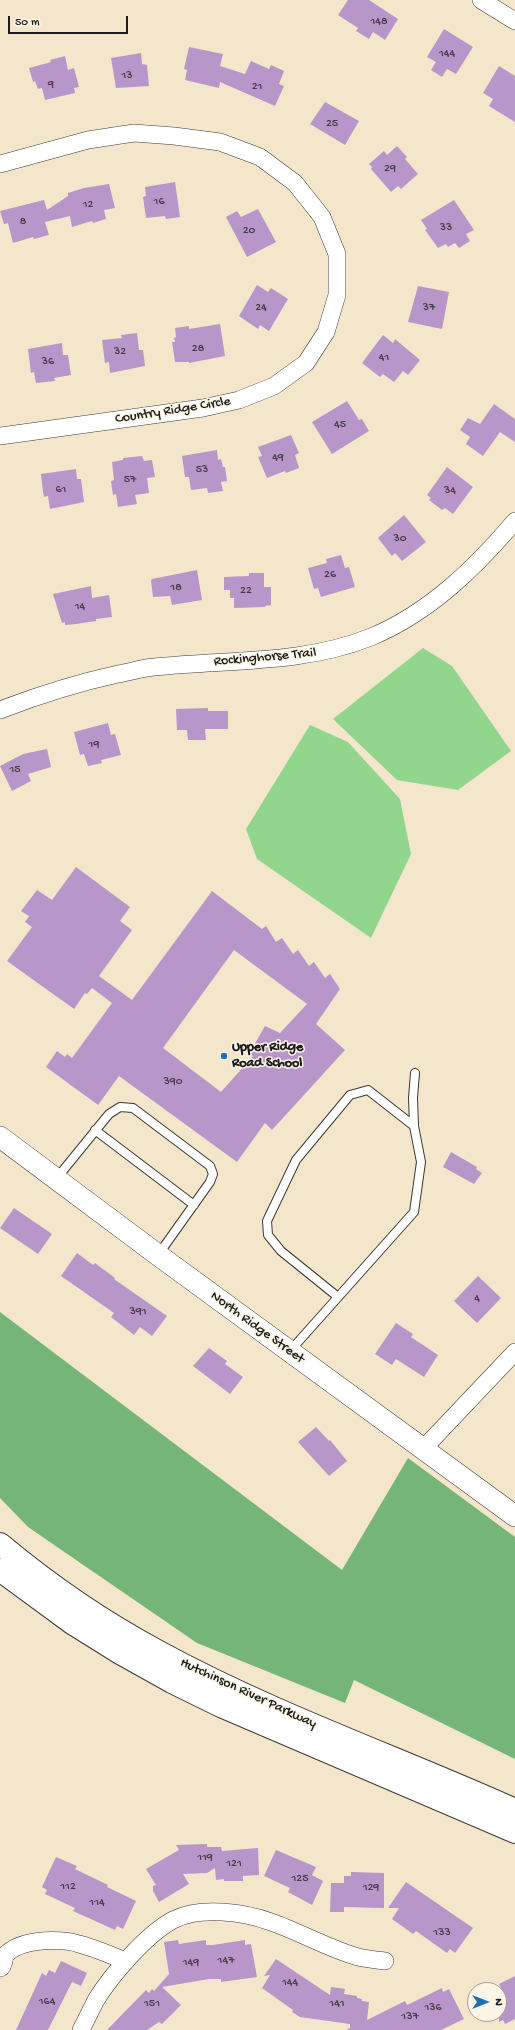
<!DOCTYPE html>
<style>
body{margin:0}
#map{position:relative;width:515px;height:2030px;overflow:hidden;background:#f4e6cb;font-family:"Gochi Hand",sans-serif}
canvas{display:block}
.north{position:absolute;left:467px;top:1982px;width:40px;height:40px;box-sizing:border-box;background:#fcf5e5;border:1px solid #a29e95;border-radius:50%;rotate:90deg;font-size:11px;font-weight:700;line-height:16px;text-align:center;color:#1c1c1c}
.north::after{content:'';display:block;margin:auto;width:14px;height:18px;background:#1f6fb2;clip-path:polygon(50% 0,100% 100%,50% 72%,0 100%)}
.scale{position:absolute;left:8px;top:16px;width:120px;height:18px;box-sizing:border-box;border:2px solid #1c1c1c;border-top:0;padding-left:5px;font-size:12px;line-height:14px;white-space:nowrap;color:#1c1c1c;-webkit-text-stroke:3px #fcf5e5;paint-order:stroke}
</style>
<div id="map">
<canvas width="515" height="2030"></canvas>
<div class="north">N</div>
<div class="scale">50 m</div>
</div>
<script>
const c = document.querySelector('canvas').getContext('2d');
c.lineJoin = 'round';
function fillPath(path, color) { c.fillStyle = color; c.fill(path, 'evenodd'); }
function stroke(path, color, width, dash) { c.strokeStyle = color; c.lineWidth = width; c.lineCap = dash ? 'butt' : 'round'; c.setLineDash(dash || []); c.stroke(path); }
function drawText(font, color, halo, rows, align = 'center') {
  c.font = font + ' "Gochi Hand",sans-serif'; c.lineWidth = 3; c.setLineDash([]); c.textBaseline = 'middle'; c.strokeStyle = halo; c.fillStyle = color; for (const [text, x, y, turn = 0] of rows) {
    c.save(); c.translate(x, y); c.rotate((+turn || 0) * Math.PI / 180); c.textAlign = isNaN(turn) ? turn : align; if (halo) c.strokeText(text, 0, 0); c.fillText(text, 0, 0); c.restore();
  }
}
const green = new Path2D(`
 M423,648L452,666L511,751L458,790L397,780L333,719Z
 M310,725L348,742L400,799L411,854L371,938L257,859L246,829Z`);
const forest = new Path2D(`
 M0,1312L342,1570L408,1458L515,1537V1759L354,1680L345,1703L197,1643L28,1527L0,1498Z`);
const building = new Path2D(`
 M348,0H369L398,19L385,40L373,32L369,39L356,31L358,28L338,15Z
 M444,29L473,47L456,74L447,69L442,77L431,70L436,62L427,57Z
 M189,47L223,54L220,66L245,74L251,61L269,69L271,65L284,71L279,84L284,86L275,106L220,82L219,88L185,80L187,70L184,69Z
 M141,53L142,64L147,65L149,86L116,88L111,58Z
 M65,56L68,70L74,68L79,87L74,88L75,93L45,100L42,88L38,89L35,81L33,82L29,68L51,62L50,60Z
 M499,66L515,76V122L489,106L493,99L483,93Z
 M325,102L359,121L345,145L310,124Z
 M397,146L407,157L405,159L418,174L401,189L398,186L391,192L371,169L372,167L369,164L384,151L387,155Z
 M175,182L180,217L166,219L165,216L146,218L143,197L146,196L145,187Z
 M109,184L115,208L104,210L106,219L93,223L92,221L72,227L70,216L45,222L49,235L34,239L33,237L13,243L8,223L4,224L0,211L44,200L47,210L68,196V193L84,188Z
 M454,200L474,230L466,234L470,241L459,248L455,243L448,247L446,244L438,248L425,230L427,229L421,220Z
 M258,209L276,242L247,257L226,217L237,211L241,217Z
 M257,285L268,292L271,288L288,299L269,331L260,325L258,329L239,316Z
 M418,286L449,292L442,329L408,322Z
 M220,324L225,356L189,363V362H175L172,342H175L174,338L176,337L175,328L189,326V329Z
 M137,333L139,350H143L145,366L110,373L109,362L105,363L102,340L122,338L121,335Z
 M383,335L393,343L395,339L420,360L408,375L403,371L394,382L383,374L380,377L362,363Z
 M62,343L63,355H68L71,375L54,378L55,381L36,383L34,372L31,373L28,349Z
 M347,401L359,420L362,419L369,431L332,454L312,422Z
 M494,404L515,419V442L500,432L483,456L466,444L470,437L460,430L468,418L480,424Z
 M291,435L299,453L295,455L299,468L286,473L285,471L267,478L258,457L262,456L258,447Z
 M217,450L218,460L221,459L223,467H225L227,481L221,482L223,491L208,493L207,488L191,490L189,477H185L182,456Z
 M142,456L144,461L152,460L155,477L147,478L149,493L135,495L137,504L118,507L116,494L113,495L111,481L114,480L112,462L123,460V458Z
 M447,467L473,487L453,514L445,508L442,510L429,500L431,498L427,495Z
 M76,469L77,479H81L84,502L50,509L48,496L44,497L43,492L41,474Z
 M404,515L426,542L402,561L395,553L392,556L378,538Z
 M341,555L345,568L349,567L355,587L321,597L318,588L314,589L308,568L327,563L326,559Z
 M197,570L202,600L172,605L170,596L153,597L151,581L152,579Z
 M249,573H264V587H271V605L265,606V607L234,608V598H230V590H224V577L249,576Z
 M91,586L92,598L109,595L112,617L96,619V621L76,624L65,625V622L62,623L53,594Z
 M208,708V711H228V729H205L206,740H188L187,730H177L176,709Z
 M108,723L111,735L115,734L121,755L101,760L102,763L88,766L84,754L80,755L74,732Z
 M47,749L51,767L28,774L31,781L12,791L0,766L23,754Z
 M76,867L130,907L120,921L132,930L99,976L132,1000L212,891L262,929L266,926L276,942L282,938L293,954L298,950L309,966L314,962L325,978L330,974L340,989L316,1024L345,1050L272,1130L265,1123L237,1162L119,1076L98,1105L46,1067L57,1051L65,1057L67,1054L72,1058L112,1003L92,988L87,994L85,993L74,1009L7,961L32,927L25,922L29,916L21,911L37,890L52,900ZM234,950L307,1004L280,1033L265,1026L249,1054L253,1056L221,1092L163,1048Z
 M451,1152L477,1167L476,1169L482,1173L474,1184L443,1167Z
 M14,1208L52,1234L38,1254L0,1228Z
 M77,1253L93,1265L95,1263L115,1278L114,1279L167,1316L152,1336L140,1327L134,1335L111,1317L114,1313L61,1276Z
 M478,1276L501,1298L477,1323L454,1301Z
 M396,1323L413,1334L411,1337L438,1355L424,1377L396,1359L392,1365L375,1354Z
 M209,1348L227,1361L225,1364L243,1377L230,1394L193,1366Z
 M316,1427L329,1441L330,1440L347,1461L329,1476L298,1442Z
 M207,1844V1847H221L222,1851L258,1848L259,1875L243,1876V1881H224V1879L216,1880L215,1868L207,1873L183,1874L189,1884L159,1902L153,1891V1886L156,1885L146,1869L179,1850L176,1845Z
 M276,1850L316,1867L312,1875L323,1881L312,1905L288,1892L290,1888L264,1876Z
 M56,1857L77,1866L75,1869L108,1885L107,1887L136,1901L123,1929L117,1926L115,1930L73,1911L75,1908L45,1894L47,1890L42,1887Z
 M351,1872L384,1873V1908L344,1907V1912H330L331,1883H344V1876H351Z
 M406,1882L473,1928L455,1953L450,1949L447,1953L416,1931L413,1934L392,1919L399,1908H388Z
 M178,1940L179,1944L206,1940V1945H213L245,1940V1945L251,1944L257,1977L221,1982V1979H209L162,1987L181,2005L162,2024L159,2022L147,2030H107L146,1990L149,1993L152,1989L154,1991L169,1974L164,1942Z
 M276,1959L330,1995L331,1987L345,1989L344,1994L357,1996V1998L362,1999V2001L369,2002L367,2020L405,2001L407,2005L442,1988L443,1992L449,1989L464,2019L441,2030H346L350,2028V2024L300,2017L292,2012L293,2010L262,1988L270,1975L264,1976Z
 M61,1961L87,1973L81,1986L72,1982L48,2030H16L42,1973L46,1976L49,1970L55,1973Z
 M515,1976V2019L505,2024L503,2020L499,2022V1988H501L499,1984Z`);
const service = new Path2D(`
 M95,1130L194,1205
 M56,1179L109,1114L120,1107L133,1108L210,1166L213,1174L210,1182L158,1255
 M338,1297L281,1251L268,1235L267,1221L296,1160L350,1095L368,1090L414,1126
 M290,1351L414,1212L421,1162L414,1126L413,1098L415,1073`);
const minor = new Path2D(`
 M481,0L515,21
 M0,164L88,140L134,133L174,136L220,142L260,157L295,183L322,217L337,254V295L326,332L306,363L274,386L239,400L203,408L0,436
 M0,710C39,695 77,683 118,674C130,672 142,668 154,667C227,659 301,665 371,637C429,613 475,568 515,521
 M423,1449L515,1352
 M2,1961C11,1939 59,1937 79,1944C95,1948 110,1955 126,1961
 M81,2030C86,2020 91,2010 96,2000C112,1974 147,1934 173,1920C200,1906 244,1912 271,1922C300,1932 329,1949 358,1957C367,1959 377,1960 385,1961`);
const tertiary = new Path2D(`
 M0,1137L158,1255L515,1516
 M0,1966L2,1961`);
const motorway = new Path2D(`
 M0,1544C49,1585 103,1622 159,1652C273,1714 397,1757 515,1810
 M0,1570L72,1623L120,1653L172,1682L223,1707L515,1832`);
const markers = [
 [224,1056,4,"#1f6fb2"]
];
const numberNames = [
 ["148",379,22],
 ["144",447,54],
 ["13",127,76],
 ["9",51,85],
 ["21",257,87],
 ["25",332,124],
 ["29",390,169],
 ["16",159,202],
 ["12",88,205],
 ["8",23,222],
 ["33",446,228],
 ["20",249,231],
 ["24",261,308],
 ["37",429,308],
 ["28",198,349],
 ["32",120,352],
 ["41",384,358],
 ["36",48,362],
 ["45",340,425],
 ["49",278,458],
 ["53",202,470],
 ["57",130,480],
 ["61",61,490],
 ["34",450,491],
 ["30",400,539],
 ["26",330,575],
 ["18",176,588],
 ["22",246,591],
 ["14",80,607],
 ["19",94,745],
 ["15",15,770],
 ["390",173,1082],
 ["4",477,1299],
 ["391",138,1312],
 ["119",205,1858],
 ["121",234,1864],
 ["125",300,1879],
 ["112",68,1887],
 ["129",371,1888],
 ["114",97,1903],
 ["133",442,1933],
 ["147",226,1961],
 ["149",191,1963],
 ["144",290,1983],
 ["164",47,2002],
 ["151",152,2004],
 ["141",337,2004],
 ["136",433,2008],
 ["137",410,2017]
];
const streetNames = [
 ["Country Ridge Circle",173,411,-9],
 ["Rockinghorse Trail",265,658,-5],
 ["North Ridge Street",257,1328,36],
 ["Hutchinson River Parkway",248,1694,25]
];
const poiNames = [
 ["Upper Ridge",232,1048],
 ["Road School",232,1064]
];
fillPath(green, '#92d58d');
fillPath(forest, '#75b678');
fillPath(building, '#b996c9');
stroke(service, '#3c3a36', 10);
stroke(minor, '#3c3a36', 18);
stroke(tertiary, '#3c3a36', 22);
stroke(motorway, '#3c3a36', 24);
stroke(service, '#fff', 8);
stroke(minor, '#fff', 17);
stroke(tertiary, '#fff', 21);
stroke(motorway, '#fff', 22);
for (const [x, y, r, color] of markers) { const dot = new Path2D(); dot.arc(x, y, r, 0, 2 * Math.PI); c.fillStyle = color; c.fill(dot); stroke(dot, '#fcf5e5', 1.5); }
drawText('12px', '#433a47', null, numberNames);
drawText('14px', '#1c1c1c', '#fcf5e5', streetNames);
drawText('bold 14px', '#1c1c1c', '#fcf5e5', poiNames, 'left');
</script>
